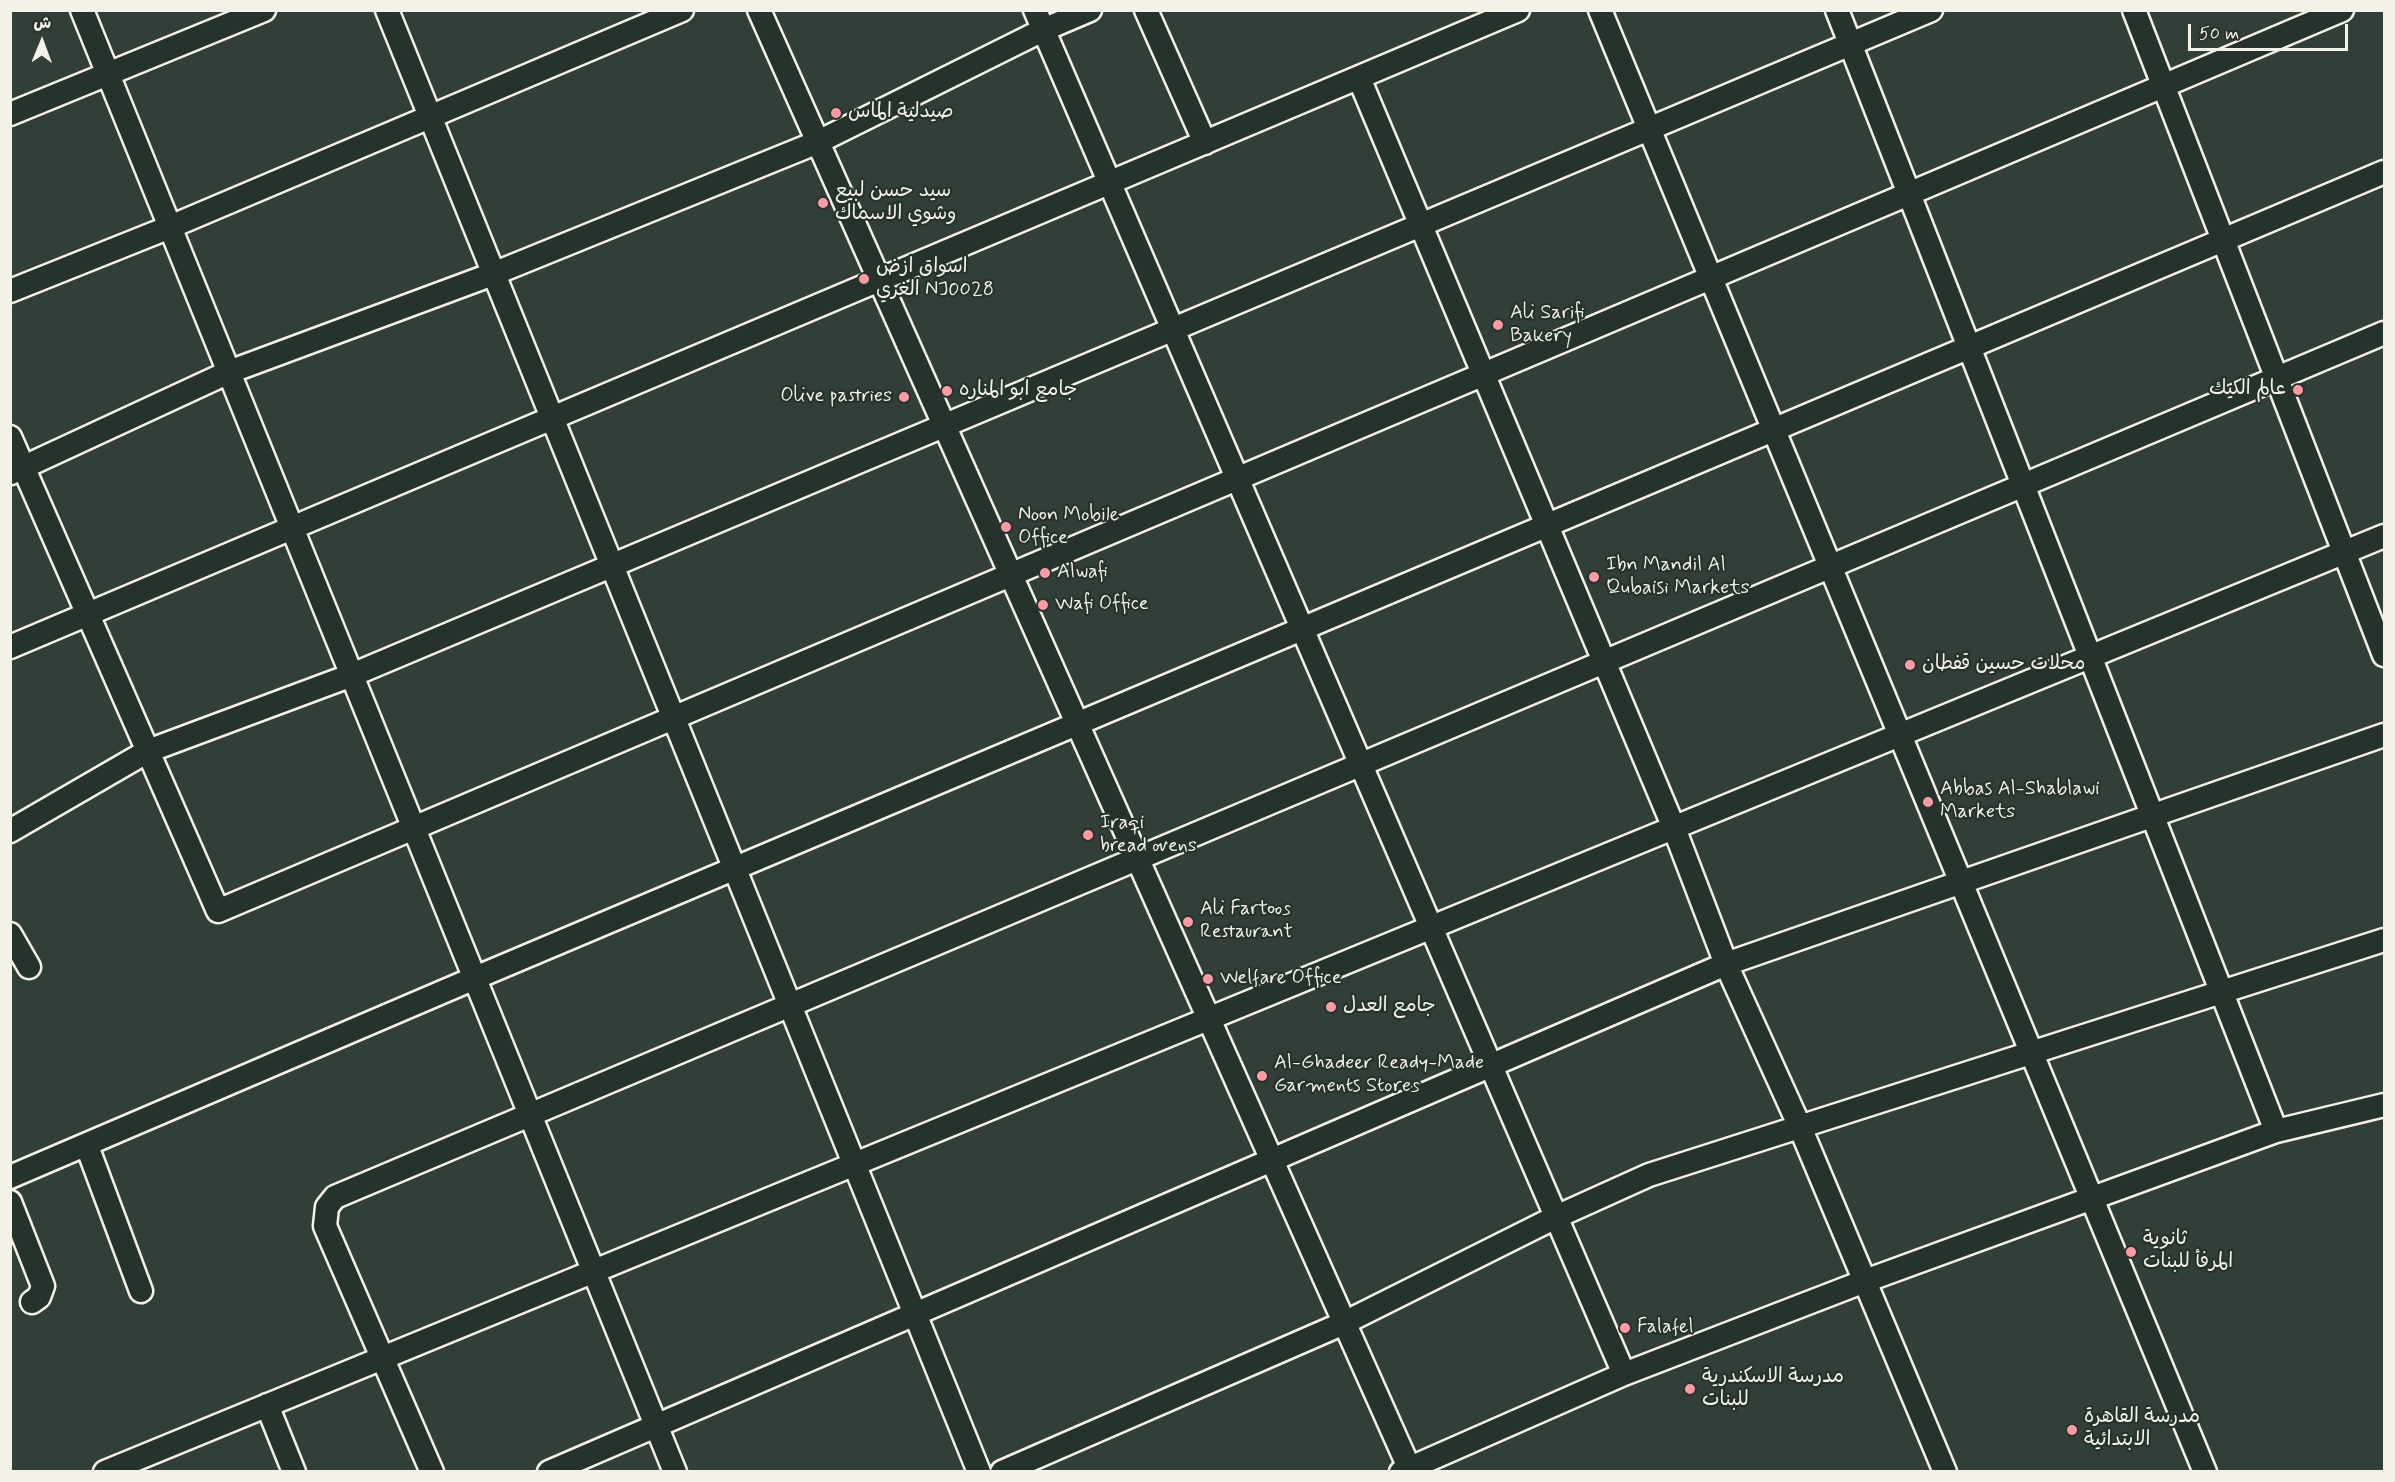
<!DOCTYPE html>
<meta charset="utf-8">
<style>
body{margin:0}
#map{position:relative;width:2395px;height:1482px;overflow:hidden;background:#323e38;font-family:Mynerve,"Playpen Sans Arabic",sans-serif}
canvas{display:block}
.frame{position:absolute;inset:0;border:12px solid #f4f1e8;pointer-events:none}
.north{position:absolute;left:12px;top:12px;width:60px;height:60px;-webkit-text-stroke:4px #26332d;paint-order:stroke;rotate:1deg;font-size:16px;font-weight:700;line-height:24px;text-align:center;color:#f4f1e8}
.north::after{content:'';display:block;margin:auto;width:21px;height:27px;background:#f4f1e8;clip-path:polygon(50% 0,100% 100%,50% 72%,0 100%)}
.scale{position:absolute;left:2188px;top:24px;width:160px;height:27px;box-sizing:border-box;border:3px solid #f4f1e8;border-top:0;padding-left:8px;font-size:18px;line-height:21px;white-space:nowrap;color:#f4f1e8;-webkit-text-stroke:4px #26332d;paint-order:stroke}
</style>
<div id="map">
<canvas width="2395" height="1482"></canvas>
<div class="frame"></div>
<div class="north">ش</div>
<div class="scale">50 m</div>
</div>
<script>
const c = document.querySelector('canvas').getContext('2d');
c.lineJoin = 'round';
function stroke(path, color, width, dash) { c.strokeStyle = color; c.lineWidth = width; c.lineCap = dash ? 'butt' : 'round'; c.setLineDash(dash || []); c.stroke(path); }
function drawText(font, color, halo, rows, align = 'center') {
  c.font = font + ' Mynerve,"Playpen Sans Arabic",sans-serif'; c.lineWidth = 4.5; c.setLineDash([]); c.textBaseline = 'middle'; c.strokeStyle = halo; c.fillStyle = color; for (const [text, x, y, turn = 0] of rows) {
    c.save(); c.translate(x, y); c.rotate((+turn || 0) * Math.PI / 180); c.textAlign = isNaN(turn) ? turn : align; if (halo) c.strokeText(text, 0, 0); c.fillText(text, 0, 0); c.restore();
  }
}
const street = new Path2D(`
 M82,10L675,1472
 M387,10L979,1472
 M759,10L1411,1472
 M1035,10L1624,1374
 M1146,10L1205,143
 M1600,10L2205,1472
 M1837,10L2276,1131
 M2134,10L2384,655
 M1359,78L1674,828L1726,964L1800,1127L1945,1472
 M10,114L264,10
 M10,291L170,227L682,10
 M10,437L218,911L2342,10
 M11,473L229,372L493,274L818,142L1043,30L1090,10
 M10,647L1518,10
 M10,831L148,751L352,675L1931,10
 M10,934L29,967
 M87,1146L141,1291
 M10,1177L475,978L2384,172
 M10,1202L43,1286L39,1297L32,1302
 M267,1405L294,1472
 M105,1472L2384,536
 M432,1472L325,1226L327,1207L335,1197L2384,333
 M549,1472L1726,964L2384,735
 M1002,1472L1344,1323L1556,1217L1649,1175L2384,940
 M1401,1472L1624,1374L1865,1281L2276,1131L2384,1105`);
const markers = [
 [836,113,6,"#ff9aa2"],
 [823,203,6,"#ff9aa2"],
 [864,279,6,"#ff9aa2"],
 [1498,325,6,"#ff9aa2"],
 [2298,390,6,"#ff9aa2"],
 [947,391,6,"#ff9aa2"],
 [904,397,6,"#ff9aa2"],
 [1006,527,6,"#ff9aa2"],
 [1045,573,6,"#ff9aa2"],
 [1594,577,6,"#ff9aa2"],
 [1043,605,6,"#ff9aa2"],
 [1910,665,6,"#ff9aa2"],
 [1928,802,6,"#ff9aa2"],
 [1088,835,6,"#ff9aa2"],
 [1188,922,6,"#ff9aa2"],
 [1208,979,6,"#ff9aa2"],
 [1331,1007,6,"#ff9aa2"],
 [1262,1076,6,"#ff9aa2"],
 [2131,1252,6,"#ff9aa2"],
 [1625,1328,6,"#ff9aa2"],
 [1690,1389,6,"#ff9aa2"],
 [2072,1430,6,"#ff9aa2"]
];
const poiNames = [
 ["صيدلية الماس",848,113],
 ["سيد حسن لبيع",835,192],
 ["وشوي الاسماك",835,215],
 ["اسواق ازض",876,268],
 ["الغري NJ0028",876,291],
 ["Ali Sarifi",1510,314],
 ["Bakery",1510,337],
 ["عالم الكيك",2286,390,"right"],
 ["جامع ابو المناره",959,391],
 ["Olive pastries",892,397,"right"],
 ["Noon Mobile",1018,516],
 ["Office",1018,539],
 ["Ibn Mandil Al",1606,566],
 ["Qubaisi Markets",1606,589],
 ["Alwafi",1057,573],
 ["Wafi Office",1055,605],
 ["محلات حسين قفطان",1922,665],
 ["Abbas Al-Shablawi",1940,790],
 ["Markets",1940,813],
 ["Iraqi",1100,824],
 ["bread ovens",1100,847],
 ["Ali Fartoos",1200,910],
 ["Restaurant",1200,933],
 ["Welfare Office",1220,979],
 ["جامع العدل",1343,1007],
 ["Al-Ghadeer Ready-Made",1274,1064],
 ["Garments Stores",1274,1087],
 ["ثانوية",2143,1240],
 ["المرفأ للبنات",2143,1263],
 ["Falafel",1637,1328],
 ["مدرسة الاسكندرية",1702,1378],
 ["للبنات",1702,1401],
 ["مدرسة القاهرة",2084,1418],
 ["الابتدائية",2084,1441]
];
stroke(street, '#f4f1e8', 27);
stroke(street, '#26332d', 22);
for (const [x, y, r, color] of markers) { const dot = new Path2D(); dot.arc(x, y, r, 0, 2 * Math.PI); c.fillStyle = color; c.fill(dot); stroke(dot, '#26332d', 2); }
drawText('20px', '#f4f1e8', '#26332d', poiNames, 'left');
</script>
